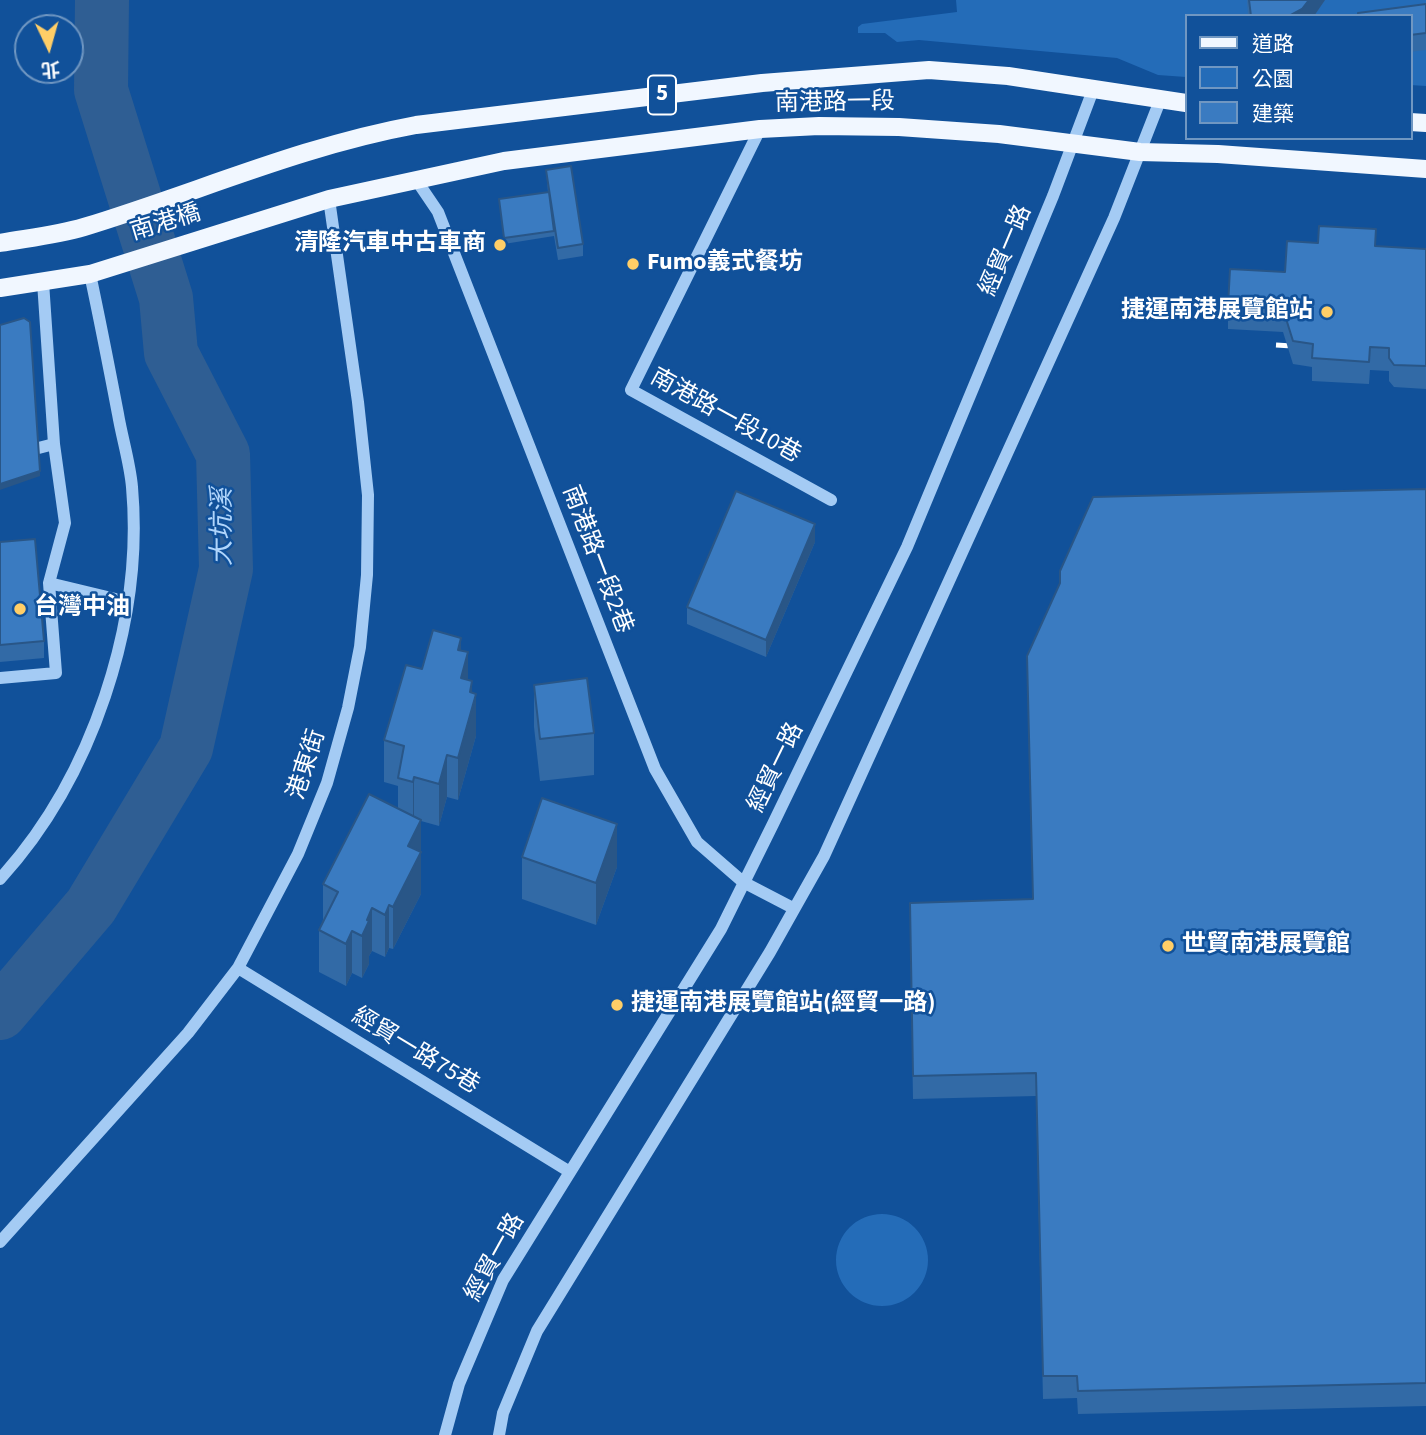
<!DOCTYPE html>
<meta charset="utf-8">
<style>
body{margin:0}
#map{position:relative;width:1426px;height:1435px;overflow:hidden;background:#11519a;font-family:"Source Sans 3","Noto Sans TC",sans-serif}
canvas{display:block}
.legend{position:absolute;left:1185px;top:14px;width:228px;height:126px;box-sizing:border-box;background:#11519a;border:2px solid #7097c2;margin:0;padding:9px 12px;list-style:none;font-size:21px;color:#fff}
.legend li{display:flex;align-items:center;gap:14px;height:35px}
.legend b{width:35px;border:2px solid #7097c2}
.north{position:absolute;left:14px;top:14px;width:70px;height:70px;box-sizing:border-box;background:#11519a;border:2px solid #7097c2;border-radius:50%;rotate:175deg;font-size:19px;font-weight:700;line-height:28px;text-align:center;color:#fff}
.north::after{content:'';display:block;margin:auto;width:24px;height:32px;background:#ffce67;clip-path:polygon(50% 0,100% 100%,50% 72%,0 100%)}
</style>
<div id="map">
<canvas width="1426" height="1435"></canvas>
<ul class="legend">
<li><b style="height:9px;background:#f1f7ff"></b>道路</li>
<li><b style="height:19px;background:#246cb8"></b>公園</li>
<li><b style="height:19px;background:#3a7bc1"></b>建築</li>
</ul>
<div class="north">北</div>
</div>
<script>
const c = document.querySelector('canvas').getContext('2d');
c.lineJoin = 'round';
function fillPath(path, color) { c.fillStyle = color; c.fill(path, 'evenodd'); }
function stroke(path, color, width, dash) { c.strokeStyle = color; c.lineWidth = width; c.lineCap = dash ? 'butt' : 'round'; c.setLineDash(dash || []); c.stroke(path); }
function drawText(font, color, halo, rows, align = 'center') {
  c.font = font + ' "Source Sans 3","Noto Sans TC",sans-serif'; c.lineWidth = 5; c.setLineDash([]); c.textBaseline = 'middle'; c.strokeStyle = halo; c.fillStyle = color; for (const [text, x, y, turn = 0] of rows) {
    c.save(); c.translate(x, y); c.rotate((+turn || 0) * Math.PI / 180); c.textAlign = isNaN(turn) ? turn : align; if (halo) c.strokeText(text, 0, 0); c.fillText(text, 0, 0); c.restore();
  }
}
const green = new Path2D(`
 M956,0H1426V86L1410,85V16H1186V77L1158,75L1117,58L919,40L897,42L885,33H858V27L862,24L957,12Z
 M836 1260a46 46 0 1 1 92 0a46 46 0 1 1-92 0Z`);
const river = new Path2D(`
 M0,1013L91,906L186,748L226,569L223,454L171,353L166,298L101,90L102,0`);
const minor = new Path2D(`
 M760,129L631,390L831,500
 M417,181L438,212L655,769L697,842L743,882L793,908
 M0,458L54,444L43,282
 M49,583L128,602
 M0,678L56,673L49,583L65,523L54,444
 M0,879C92,778 144,623 132,487C130,463 122,438 118,414C109,367 100,321 90,274
 M238,968L570,1172
 M0,1242L188,1033L238,968L298,854L327,783L348,708L360,647L367,575L368,495L358,402L329,199
 M445,1435L459,1384L503,1280L721,929L773,824L907,547L1053,196L1093,90
 M499,1435L503,1413L537,1331L770,952L824,856L1114,218L1161,98`);
const major = new Path2D(`
 M1410,122L1426,123
 M0,243C28,238 57,235 84,227C196,193 301,146 416,125L762,83L929,70L1008,76L1186,103
 M0,288L90,274L329,199L504,161L760,129L819,126L899,127L999,134L1140,152L1218,154L1426,169`);
const rail = new Path2D(`
 M1276,345L1307,347`);
const wall = new Path2D(`
 M1247,0H1325L1314,16H1248Z
 M1426,4V50L1410,52V16Z
 M546,170L583,244V256L558,260L554,236L504,244L499,199L548,192Z
 M1376,246L1426,249V389L1394,387L1389,381V371L1370,370L1369,384L1312,381V367L1293,364L1283,332L1228,329V306L1285,272Z
 M1426,489V1406L1078,1414L1077,1398L1043,1399L1036,1096L913,1099L910,925L1032,899Z
 M0,542L44,641V658L0,662Z
 M815,542L766,657L687,624V607Z
 M461,650L468,680L472,693L476,736L458,800L447,797L439,826L421,821V894L393,949L389,948L385,957L372,951L369,956V964L362,978L352,973L346,986L319,972V930L323,920V884L398,808V786L384,782V740L422,669Z
 M534,685L594,733V775L540,781L534,727Z
 M522,857L617,867L596,925L522,899Z`);
const shadedWall = new Path2D(`
 M1309,0H1325L1314,16H1289Z
 M40,471V476L0,490V484Z
 M815,524V542L766,657V640Z
 M461,638V675L468,652V695L461,720L458,650Z
 M472,681V707L476,694V736L458,800V758Z
 M447,755V797L439,826V784Z
 M414,777V819L413,824V782Z
 M421,820V894L393,949V907L408,846Z
 M617,824V867L596,925V883Z
 M389,905V948L385,957V915Z
 M372,908V951L369,956V964L362,978V936L367,920Z
 M352,931V973L346,986V944Z`);
const building = new Path2D(`
 M1249,0H1309L1302,9L1289,16H1251Z
 M1426,4V33L1410,35V16H1358V13Z
 M571,166L583,244L558,248L546,170Z
 M549,192L554,231L504,238L499,199Z
 M1319,226L1376,229L1375,246L1426,249V366L1394,365L1389,358V348L1370,347L1369,362L1312,358L1313,344L1293,341L1283,309L1228,306L1230,269L1285,272L1287,241L1318,243Z
 M24,318L30,322L40,471L0,484V325Z
 M1426,489V1383L1078,1391L1077,1376H1043L1036,1073L913,1076L910,903L1033,899L1027,656L1060,583V571L1093,497Z
 M736,491L815,524L766,640L687,607Z
 M35,539L44,641L0,645V542Z
 M433,630L461,638L458,650L468,652L461,678L472,681L470,692L476,694L458,758L447,755L439,784L414,777L413,782L398,778L404,746L384,740L406,665L422,669Z
 M587,678L594,733L540,739L534,685Z
 M369,794L421,820L408,846L421,852L393,907L389,905L385,915L372,908L367,920L369,921L362,936L352,931L346,944L319,930L338,892L323,884Z
 M542,798L617,824L596,883L522,857Z`);
const markers = [
 [500,245,7,"#ffce67"],
 [633,264,7,"#ffce67"],
 [1327,312,7,"#ffce67"],
 [20,609,7,"#ffce67"],
 [1168,946,7,"#ffce67"],
 [617,1005,7,"#ffce67"]
];
const shields = [
 [662,95,28]
];
const shieldNames = [
 ["5",662,95]
];
const streetNames = [
 ["南港路一段",835,104,-1],
 ["南港橋",166,224,-17],
 ["經貿一路",1007,251,-67],
 ["南港路一段10巷",725,417,29],
 ["南港路一段2巷",596,560,69],
 ["港東街",308,765,-72],
 ["經貿一路",777,768,-64],
 ["經貿一路75巷",415,1052,31],
 ["經貿一路",496,1258,-61]
];
const poiNames = [
 ["清隆汽車中古車商",486,245,"right"],
 ["Fumo義式餐坊",647,264],
 ["捷運南港展覽館站",1313,312,"right"],
 ["台灣中油",34,609],
 ["世貿南港展覽館",1182,946],
 ["捷運南港展覽館站(經貿一路)",631,1005]
];
const waterNames = [
 ["大坑溪",224,527,-90]
];
fillPath(green, '#246cb8');
stroke(river, '#2f5e93', 54);
stroke(minor, '#a4cbf4', 12);
stroke(major, '#f1f7ff', 18);
stroke(rail, '#fff', 5, [12, 5]);
fillPath(wall, '#326aa6');
fillPath(shadedWall, '#295687');
fillPath(building, '#3a7bc1');
stroke(building, '#295687', 2);
for (const [x, y, r, color] of markers) { const dot = new Path2D(); dot.arc(x, y, r, 0, 2 * Math.PI); c.fillStyle = color; c.fill(dot); stroke(dot, '#11519a', 2.5); }
for (const [x, y, w] of shields) { const box = new Path2D(); box.roundRect(x - w / 2, y - 19.5, w, 39, 5); c.fillStyle = '#11519a'; c.fill(box); stroke(box, '#fff', 2); }
drawText('bold 23px', '#fff', null, shieldNames);
drawText('24px', '#fff', '#11519a', streetNames);
drawText('bold 24px', '#fff', '#11519a', poiNames, 'left');
drawText('italic 26px', '#b0d5fb', '#11519a', waterNames);
</script>
